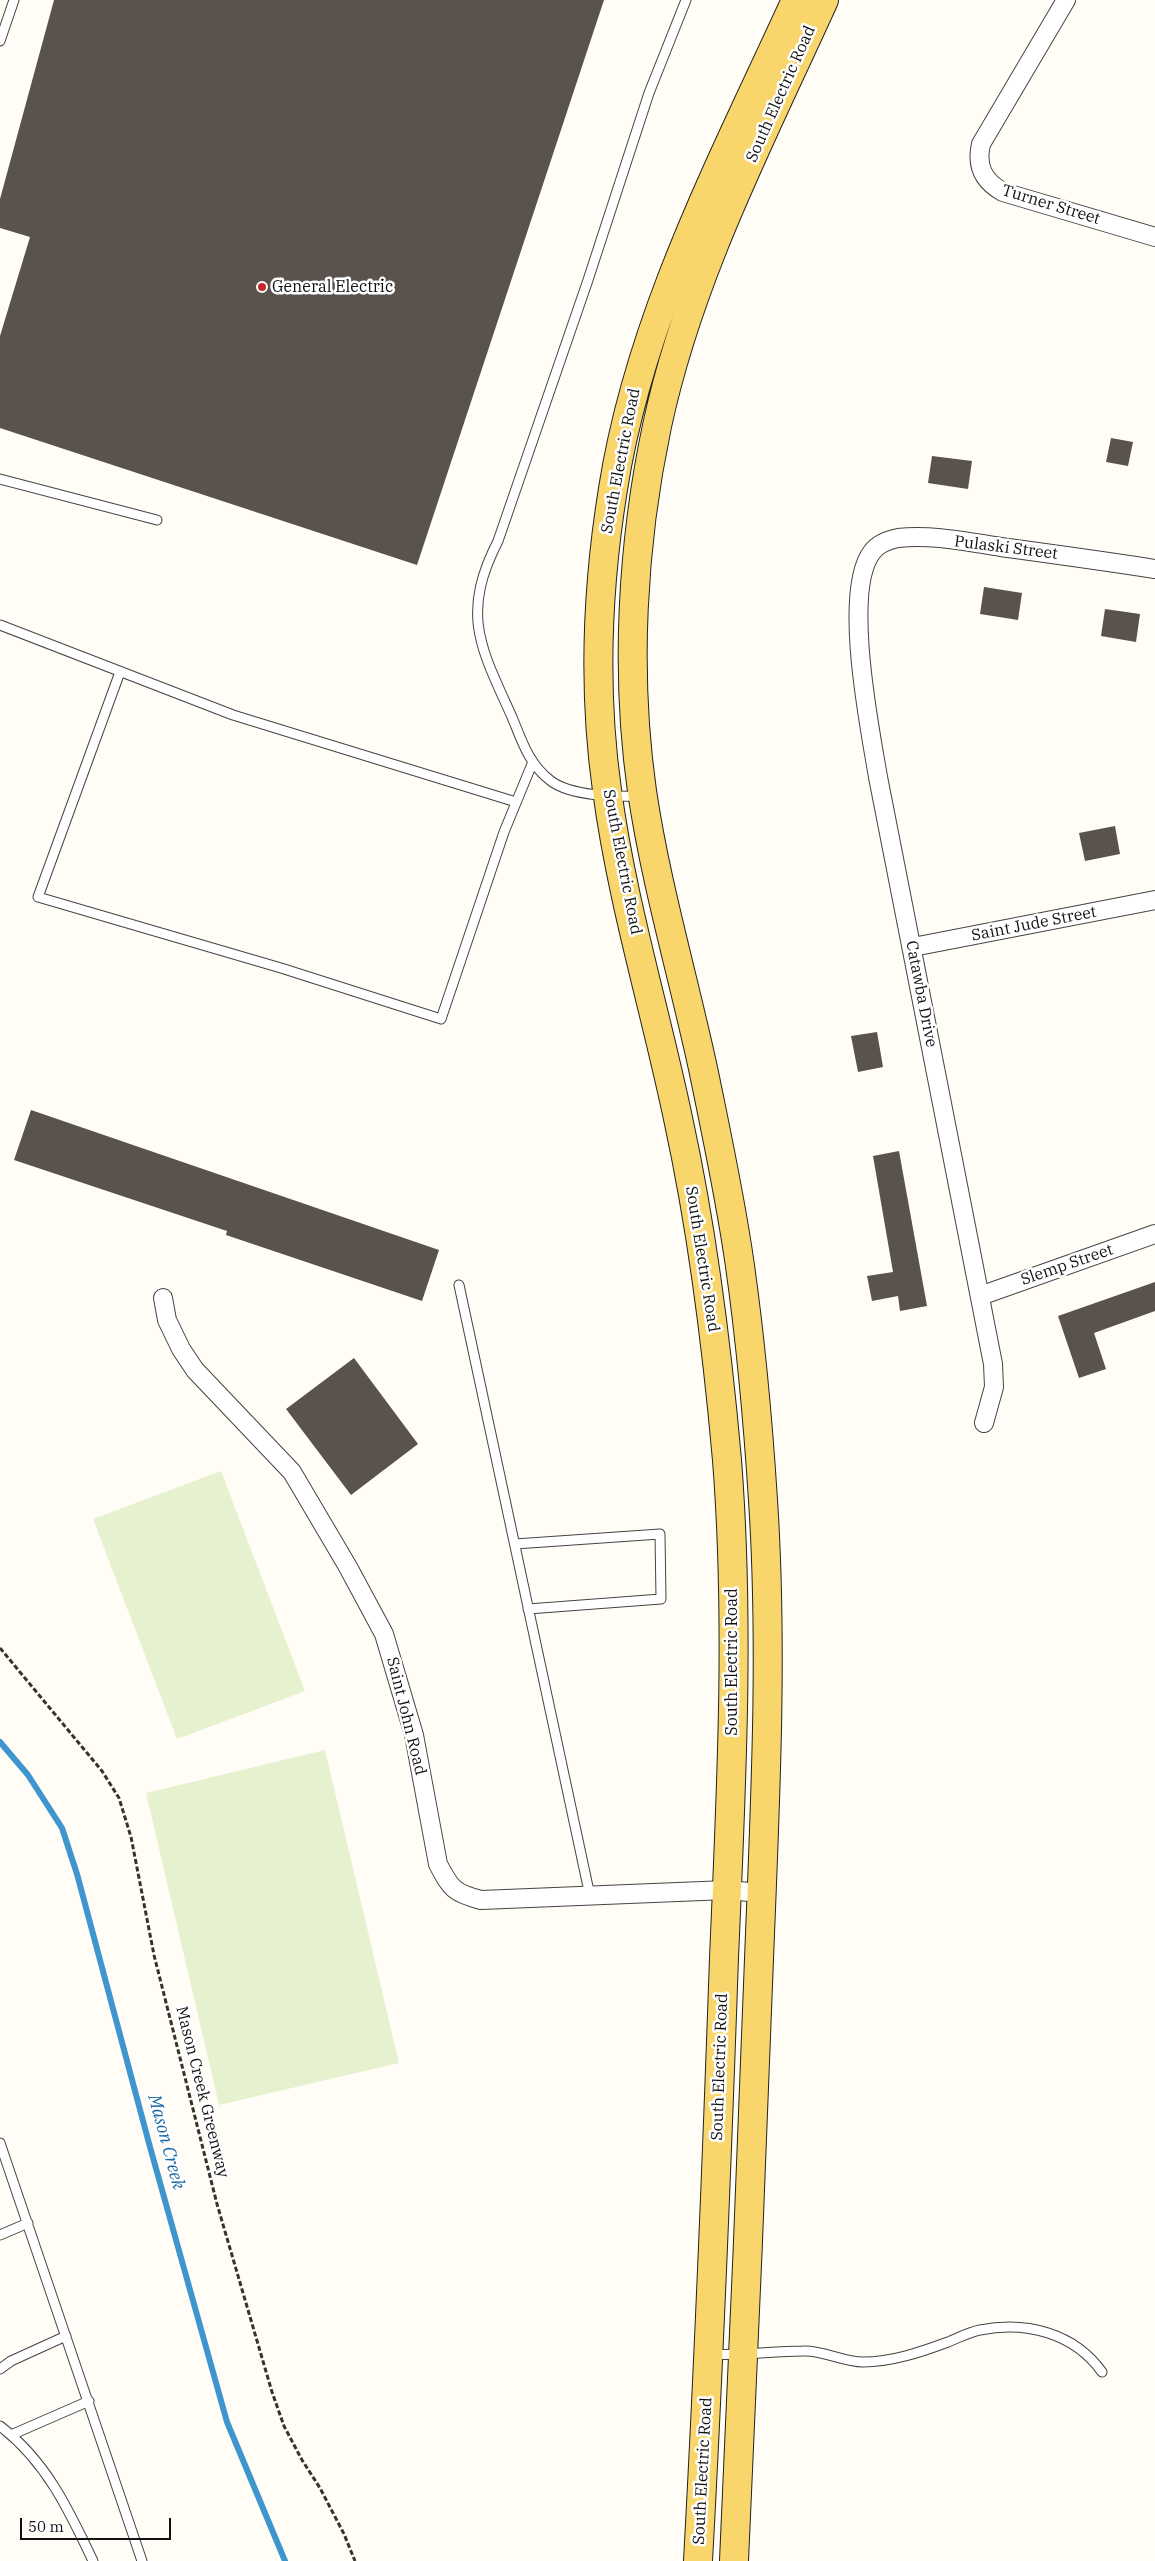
<!DOCTYPE html>
<style>
body{margin:0}
#map{position:relative;width:1155px;height:2561px;overflow:hidden;background:#fffdf5;font-family:"IBM Plex Serif",serif}
canvas{display:block}
.scale{position:absolute;left:20px;top:2518px;width:151px;height:22px;box-sizing:border-box;border:2px solid #111;border-top:0;padding-left:6px;font-size:15px;line-height:18px;white-space:nowrap;color:#111;-webkit-text-stroke:4px #fff;paint-order:stroke}
</style>
<div id="map">
<canvas width="1155" height="2561"></canvas>
<div class="scale">50 m</div>
</div>
<script>
const c = document.querySelector('canvas').getContext('2d');
c.lineJoin = 'round';
function fillPath(path, color) { c.fillStyle = color; c.fill(path, 'evenodd'); }
function stroke(path, color, width, dash) { c.strokeStyle = color; c.lineWidth = width; c.lineCap = dash ? 'butt' : 'round'; c.setLineDash(dash || []); c.stroke(path); }
function drawText(font, color, halo, rows, align = 'center') {
  c.font = font + ' "IBM Plex Serif",serif'; c.lineWidth = 5; c.setLineDash([]); c.textBaseline = 'middle'; c.strokeStyle = halo; c.fillStyle = color; for (const [text, x, y, turn = 0] of rows) {
    c.save(); c.translate(x, y); c.rotate((+turn || 0) * Math.PI / 180); c.textAlign = isNaN(turn) ? turn : align; if (halo) c.strokeText(text, 0, 0); c.fillText(text, 0, 0); c.restore();
  }
}
const pitch = new Path2D(`
 M221,1471L305,1691L177,1739L93,1519Z
 M325,1750L399,2063L219,2105L146,1793Z`);
const stream = new Path2D(`
 M0,1742L28,1775L62,1828L77,1874L150,2147L227,2422L285,2561`);
const building = new Path2D(`
 M54,0H604L417,565L0,428V336L30,237L0,228V199Z
 M1111,438L1133,442L1128,466L1106,462Z
 M932,456L972,461L968,489L928,483Z
 M984,587L1022,593L1018,620L980,614Z
 M1105,609L1140,614L1136,642L1101,636Z
 M1115,826L1120,854L1085,861L1079,833Z
 M877,1032L883,1067L858,1072L851,1036Z
 M31,1110L439,1250L422,1301L226,1235L227,1231L14,1160Z
 M899,1151L927,1306L900,1311L898,1296L872,1301L867,1276L893,1272L873,1156Z
 M1155,1282V1311L1094,1333L1106,1369L1079,1378L1058,1316Z
 M354,1358L418,1444L351,1495L286,1409Z`);
const path = new Path2D(`
 M0,1648L102,1771L119,1798L131,1837L154,1955L217,2204L272,2392L284,2426L302,2460L320,2488L344,2534L355,2561`);
const service = new Path2D(`
 M0,41L14,0
 M0,479L157,520
 M0,625L233,715L516,802
 M120,672L38,897L281,968L441,1019L504,832L532,764
 M640,796C615,797 571,796 551,781C529,765 522,741 512,717C481,648 460,615 498,541L588,280L649,93L686,0
 M459,1285L590,1896
 M515,1544L660,1534L661,1599L528,1609
 M0,2143L142,2561
 M0,2235L28,2223
 M712,2354C742,2356 772,2351 803,2351C823,2350 843,2362 863,2362C892,2362 921,2352 948,2342C958,2338 969,2332 980,2330C1027,2321 1074,2333 1102,2372
 M0,2369L11,2361L66,2336
 M0,2426C46,2461 69,2510 93,2561
 M11,2435L89,2401`);
const minor = new Path2D(`
 M1066,0L981,144C976,166 983,181 1003,192L1155,237
 M913,947L1155,900
 M980,1296L1155,1234
 M163,1298L167,1320L181,1349L195,1370L292,1472L348,1567L384,1634L414,1735L438,1864C451,1889 454,1893 481,1900L727,1890L761,1893
 M984,1423L994,1387L993,1364L878,777C870,729 842,591 872,552C878,544 888,540 898,538C931,534 968,542 1001,547C1052,554 1104,561 1155,569`);
const primary = new Path2D(`
 M698,2561C709,2360 717,2159 724,1958C731,1793 740,1626 727,1460C717,1347 703,1234 679,1123C656,1012 622,903 607,790C593,691 597,588 613,489C640,316 724,158 796,0
 M734,2561C744,2360 751,2160 759,1959C765,1806 773,1653 763,1500C758,1422 751,1344 740,1266C731,1201 717,1137 704,1073C684,979 656,886 642,791C625,672 632,544 657,426C689,276 761,139 824,0`);
const markers = [
 [262,287,5,"#c4262e"]
];
const streetNames = [
 ["South Electric Road",781,94,-66],
 ["Turner Street",1051,205,17],
 ["South Electric Road",621,461,-79],
 ["Pulaski Street",1006,548,7],
 ["South Electric Road",622,862,79],
 ["Saint Jude Street",1034,924,-11],
 ["Catawba Drive",921,994,79],
 ["South Electric Road",702,1259,81],
 ["Slemp Street",1067,1265,-19],
 ["South Electric Road",732,1662,-90],
 ["Saint John Road",406,1716,76],
 ["South Electric Road",720,2067,-88],
 ["Mason Creek Greenway",202,2092,76],
 ["South Electric Road",703,2471,-87]
];
const poiNames = [
 ["General Electric",272,287]
];
const waterNames = [
 ["Mason Creek",166,2142,75]
];
fillPath(pitch, '#e6f2cf');
stroke(stream, '#3f96cf', 6);
fillPath(building, '#5a524d');
stroke(service, '#444', 11);
stroke(minor, '#444', 20);
stroke(primary, '#222', 30);
stroke(path, '#333', 3, [5, 2.5]);
stroke(service, '#fff', 9);
stroke(minor, '#fff', 18);
stroke(primary, '#f9d66b', 28);
for (const [x, y, r, color] of markers) { const dot = new Path2D(); dot.arc(x, y, r, 0, 2 * Math.PI); c.fillStyle = color; c.fill(dot); stroke(dot, '#fff', 2); }
drawText('16px', '#111', '#fff', streetNames);
drawText('16px', '#111', '#fff', poiNames, 'left');
drawText('italic 18px', '#1768a6', '#fff', waterNames);
</script>
